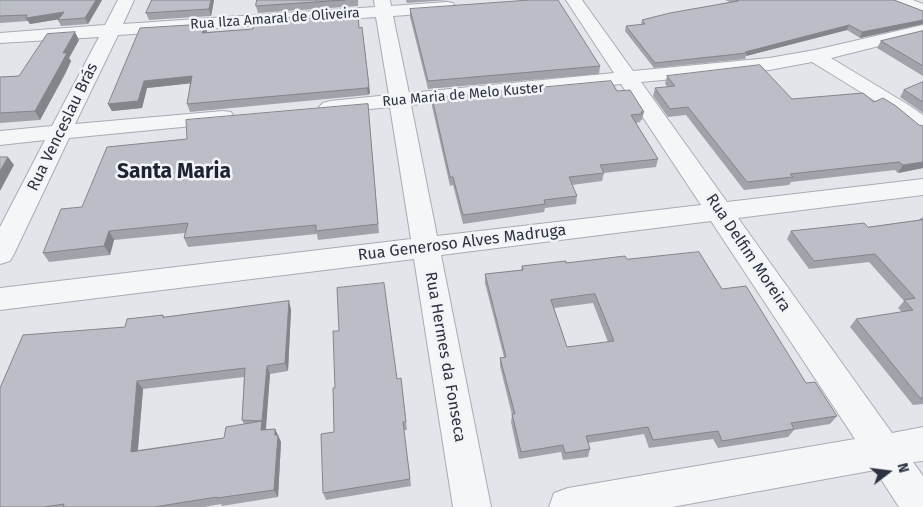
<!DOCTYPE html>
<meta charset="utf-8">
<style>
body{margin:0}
#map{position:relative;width:923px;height:507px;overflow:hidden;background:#e3e5ea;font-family:"Fira Sans",sans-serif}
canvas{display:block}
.north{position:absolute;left:863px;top:447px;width:50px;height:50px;-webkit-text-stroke:4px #f2f4f7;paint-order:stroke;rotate:75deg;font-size:14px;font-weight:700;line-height:20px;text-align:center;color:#2c3240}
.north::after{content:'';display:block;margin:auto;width:18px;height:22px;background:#2c3240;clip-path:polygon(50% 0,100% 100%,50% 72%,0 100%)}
</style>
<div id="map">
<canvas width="923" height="507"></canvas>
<div class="north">N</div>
</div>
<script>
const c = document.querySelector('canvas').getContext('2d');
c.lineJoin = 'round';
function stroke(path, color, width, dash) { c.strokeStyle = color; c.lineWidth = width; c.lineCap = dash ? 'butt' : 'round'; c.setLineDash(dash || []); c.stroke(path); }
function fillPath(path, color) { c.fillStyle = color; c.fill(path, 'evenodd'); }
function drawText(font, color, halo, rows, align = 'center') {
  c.font = font + ' "Fira Sans",sans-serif'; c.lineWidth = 5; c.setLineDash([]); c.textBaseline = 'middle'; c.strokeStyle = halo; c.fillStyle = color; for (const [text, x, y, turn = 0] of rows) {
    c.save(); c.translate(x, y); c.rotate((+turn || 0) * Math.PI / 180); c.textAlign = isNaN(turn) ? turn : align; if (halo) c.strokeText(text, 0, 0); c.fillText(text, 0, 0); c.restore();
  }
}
const minor = new Path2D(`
 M118,0H134L123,24L375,7L374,0H390L391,6L447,2L453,3L455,7L453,11L447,12L393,16L409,93L614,73L566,0H582L633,71L769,58L815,50L923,25V35L831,58L907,104L923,115V133L915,131L893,112L812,62L769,70L641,82L727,202L923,179V195L738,218L892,433L923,427V461L913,462L923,476V507H899L875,470L672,507H549L554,493L568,488L855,439L711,221L441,255L491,507H453L414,259L0,310V288L411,239L390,107L330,113L323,111L319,107L323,103L330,101L389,95L376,17L118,35L75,124L223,111L231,112L234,117L231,122L223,123L69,138L14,254L10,261L0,264V227L45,140L0,145V131L52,126L99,37L0,43V33L105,25ZM621,84L701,205L437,236L411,105Z
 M890,0H913L923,4V15L892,4Z`);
const wall = new Path2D(`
 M0,0H102L88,24L61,26L58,20L59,19L30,24L28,21L0,23Z
 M152,0H214L211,16L149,20L146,13Z
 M257,0H358V6L258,13L256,6Z
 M406,0H449L407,3Z
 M725,0H894L923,11V24L860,38L847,30L746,56L745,59L654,68L625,31L626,26L641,25L642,20L730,2Z
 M410,9L600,66L599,74L428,89L410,17Z
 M358,13L359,28L370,93L368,95L190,112L187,104L190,83L147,88L142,108L112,111L108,104L205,24L207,31V32L253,29Z
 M923,31V76L877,48L881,41Z
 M79,40L69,58L71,61L65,74L40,120L0,123V77L19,76Z
 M667,76L792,99L874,102L919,125L923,168L898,173L895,170L791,182L789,185L744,190L686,115L668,117L653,96L655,88L668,87L665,84Z
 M923,82V113L900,97L904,90Z
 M617,91L644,112L642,120H641L640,122L636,123L658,159L656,167L604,173L602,181L572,185L577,196L576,204L545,208L544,212L463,224L453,185L450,186L432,106V98Z
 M368,104L379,233L318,240L317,234L188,247L184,238L185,233L114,240L110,255L49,262L43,253L82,207L187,139Z
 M923,217V404L913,405L850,327L856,319L902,312L898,308L904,301L869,262L809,269L787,239L791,231L868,227L919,220L921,218Z
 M627,259L722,289L806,383L837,416L830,424L794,430L788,437L718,448L713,439L649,448L644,434L588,443L590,449L588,457L563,460L561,452L519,459L511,422L512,415L500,366V358L504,357L485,283V274L521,270L522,266ZM593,303L608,342L567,347L554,308Z
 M289,301L291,310L288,371L270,374L265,429H275L281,442L278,497L222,506L221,504L204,507H0L125,327L163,315L164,317ZM244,377L242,420L244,424L224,438L138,450L143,389Z
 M397,379L402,387L407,430H404L411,486L326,500L323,493L334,432Z`);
const shadedWall = new Path2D(`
 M96,0H102L88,24L85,18Z
 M211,0H214L211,16L209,9Z
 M64,12L67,18L30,24L26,18Z
 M923,20V24L860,38L862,32Z
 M205,24L207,31L205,39L202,33Z
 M849,25L847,30L746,56L747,53L745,52Z
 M362,27L370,93L368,95L367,88Z
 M75,32L79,40L69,58L71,61L65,74L40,120L35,111L63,53Z
 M192,76L194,83L147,88L142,108L112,111L108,104L144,81Z
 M8,157L14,165L0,191V171Z
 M923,162V168L898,173L903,165Z
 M109,231L114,240L110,255L104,246Z
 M289,301L291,310L288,371L285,363Z
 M267,366L270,374L266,429L262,421Z
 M137,381L143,389L137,459L131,452Z
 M262,421L266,429L261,430Z
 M275,429L281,442L278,497L274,490Z`);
const building = new Path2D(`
 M0,0H96L85,18L58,20L64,12L26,18L27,15L0,16Z
 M152,0H211L209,9L146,13Z
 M257,0H345L256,6Z
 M530,0H558L600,66L428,81L410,9Z
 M737,0H894L923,11V20L862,32L849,25L745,52L747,53L655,63L626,26L645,24L642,20L670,13L738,1Z
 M358,13L359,28L362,27L369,86L367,88L187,104L192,76L144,81L138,101L108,104L140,28L205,24L202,33L253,29L254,20Z
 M923,31V66L881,41Z
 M75,32L63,53H67L60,66L35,111L0,113V77L19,76L47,34Z
 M760,65L792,99L863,93L874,102L883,98L896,106L919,125L923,126V162L903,165L899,162L790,174L793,177L747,182L688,107L670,109L655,88L675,86L667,76Z
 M611,81L617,91L630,90L644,112H641L642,114L631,115L658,159L600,165L604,173L569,177L577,196L544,200L545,204L463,215L453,177H450L432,98Z
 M923,82V102L904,90Z
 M368,104L378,224L316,231V225L184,238L188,223L109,231L104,246L43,253L61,209L82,207L107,147L187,139L186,120Z
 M0,157H8L0,171Z
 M923,220V398H920L856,319L913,310L904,300L915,298L875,254L814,261L791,231L864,223L868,227Z
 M699,252L722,289L746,286L806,383L815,382L837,416L791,423L794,429L722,441L718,431L653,440L648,427L586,436L590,449L565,453L563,445L521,452L512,414H515L500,358L506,357L485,274L523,270L522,266L566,261V263L625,256L627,259ZM595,294L614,341L567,347L551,300Z
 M384,283L397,379L401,378L406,422H403L410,479L323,493L321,434L334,432L333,388H335L333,331H339L337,288Z
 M289,301L285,363L267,366L262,421L242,420L245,368L137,381L131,452L224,438L226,427L262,421L261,430L275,429V435H278L274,490L217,498V497L154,507H63L64,504L44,507H0V388L23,335L125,327L127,319L163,315V317Z`);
const farStreetnames = [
 ["Rua Ilza Amaral de Oliveira",275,19,-4],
 ["Rua Maria de Melo Kuster",463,95,-5]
];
const streetNames = [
 ["Rua Venceslau Brás",63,127,-64],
 ["Rua Generoso Alves Madruga",462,243,-7],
 ["Rua Delfim Moreira",748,253,56],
 ["Rua Hermes da Fonseca",445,357,80]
];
const districtNames = [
 ["Santa Maria",174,172]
];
stroke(minor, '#a8acb4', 2);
fillPath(minor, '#f5f6f8');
fillPath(wall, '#a1a3aa');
fillPath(shadedWall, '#83858b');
fillPath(building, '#bbbec6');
stroke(building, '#83858b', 1);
drawText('14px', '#2c3240', '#f2f4f7', farStreetnames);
drawText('16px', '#2c3240', '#f2f4f7', streetNames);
drawText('bold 21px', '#1e2331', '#f2f4f7', districtNames);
</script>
